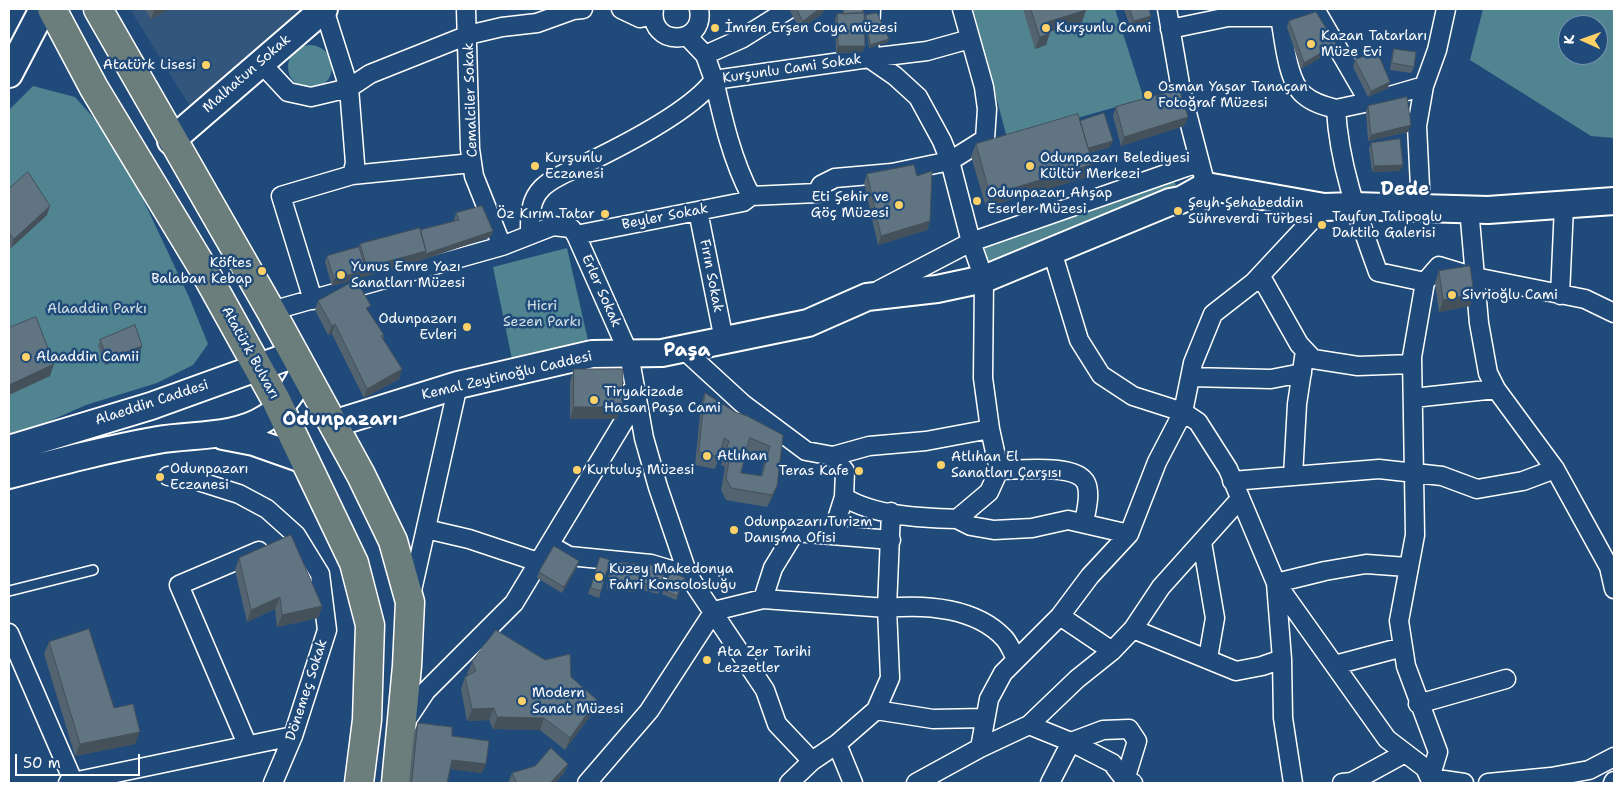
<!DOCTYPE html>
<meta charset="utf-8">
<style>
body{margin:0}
#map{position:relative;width:1623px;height:792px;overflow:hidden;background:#1f4a7a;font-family:"Shantell Sans",sans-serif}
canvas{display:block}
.frame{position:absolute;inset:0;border:10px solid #fff;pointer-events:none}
.north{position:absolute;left:1558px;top:15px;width:50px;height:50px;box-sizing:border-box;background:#1f4a7a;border:1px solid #7992af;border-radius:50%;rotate:272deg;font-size:14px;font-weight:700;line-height:20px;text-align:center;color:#fff}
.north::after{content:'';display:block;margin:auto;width:18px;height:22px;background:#ffd166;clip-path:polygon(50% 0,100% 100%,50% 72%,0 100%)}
.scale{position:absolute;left:15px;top:754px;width:125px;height:22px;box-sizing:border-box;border:2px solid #fff;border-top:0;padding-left:6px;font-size:15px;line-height:18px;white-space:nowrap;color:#fff;-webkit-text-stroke:4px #1f4a7a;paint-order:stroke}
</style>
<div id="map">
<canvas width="1623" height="792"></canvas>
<div class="frame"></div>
<div class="north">K</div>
<div class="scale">50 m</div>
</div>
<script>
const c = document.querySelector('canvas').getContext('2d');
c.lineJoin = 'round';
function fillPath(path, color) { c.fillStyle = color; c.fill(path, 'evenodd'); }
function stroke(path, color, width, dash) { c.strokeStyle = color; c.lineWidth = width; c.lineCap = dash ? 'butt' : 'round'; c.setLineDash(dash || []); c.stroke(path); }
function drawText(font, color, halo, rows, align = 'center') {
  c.font = font + ' "Shantell Sans",sans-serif'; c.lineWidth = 5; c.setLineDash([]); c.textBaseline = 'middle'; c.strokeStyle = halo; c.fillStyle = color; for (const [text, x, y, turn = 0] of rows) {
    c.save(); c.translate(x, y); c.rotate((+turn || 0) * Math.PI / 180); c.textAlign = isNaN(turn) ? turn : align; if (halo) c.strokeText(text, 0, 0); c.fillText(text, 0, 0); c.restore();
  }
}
const built = new Path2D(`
 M130,9H313L194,113Z`);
const green = new Path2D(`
 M973,9H1115L1144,99L1007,138Z
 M1483,9H1614V138L1591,136L1470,60ZM1568,25H1598V55H1568Z
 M288 67a22 22 0 1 1 44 0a22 22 0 1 1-44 0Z
 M33,86L75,97L117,144L189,297L208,344L193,365L157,383L86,405L9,439V110Z
 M1173,179L1182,197L990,272L983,248Z
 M567,248L590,349L513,364L493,267Z`);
const lane = new Path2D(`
 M9,591L93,570`);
const street = new Path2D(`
 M324,9L349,88L355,163L352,175
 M466,9L470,149L474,176L502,246
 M621,9L640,18L653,15
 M654,9C648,47 706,47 699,9
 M871,9L869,58L927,51L970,39
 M962,9L984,87L987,109L985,139L950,161L892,173L835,178L821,185L817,193L751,196C732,160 723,120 714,80L869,58L895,76L918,97L942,141L950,161L971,242L984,279L983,378L990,429L999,470L989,492L957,519L971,526L994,530L1032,528L1068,520L1129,534
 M1167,9L1181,90L1200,163
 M1315,9L1369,102L1424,86
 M1280,17C1284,38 1287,82 1304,95C1313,103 1325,106 1336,109
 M1170,29L1228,17H1280L1312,9
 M705,55L741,39L789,9
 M261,63L288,92L311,97L349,88L370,74L468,35L502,27L537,23L573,10L583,9
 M1369,102L1336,109C1339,166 1359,219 1378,272L1425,282
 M1421,207L1417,126L1424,86L1437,50L1446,9
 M1469,208L1475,277L1585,299L1614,313
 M698,211L724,340
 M530,235C530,218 529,201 542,188C554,176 574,170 589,162C624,145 692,110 714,80L705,55L687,36
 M576,235L743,202L751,196
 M1052,251L1079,340L1101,375L1133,396L1183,412L1198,422L1228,469L1276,583L1387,739L1425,768L1432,783
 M1254,282L1324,207
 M879,290L971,242L1186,167L1200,163L1206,186
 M1560,295L1564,206
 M313,300L281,196L352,175L472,163
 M271,311L502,246L553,226L571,228L576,235L629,354L644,438L658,487L688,575L765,690L777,724L812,761
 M683,349L743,404L806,451L833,456L845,471L844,497C874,516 922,518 957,519
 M1190,377L1271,379L1302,373
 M1413,398L1496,389
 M833,456L869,446L926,441L990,429
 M999,470C1019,470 1077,463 1086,483C1091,494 1086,511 1084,523
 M168,476L198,481L239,494L267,509L296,535L320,574L327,630L293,736L273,783
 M1293,476L1297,404L1305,351
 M1232,481L1379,469L1442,476L1477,489L1523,481L1555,469
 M426,529L469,539L538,562
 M832,535L844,497
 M1202,542L1215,618L1208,658
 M553,547L569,556L651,564L688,575
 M1609,567L1614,589
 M411,595L458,385
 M763,599L887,608L891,512
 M1060,616L1112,651
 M1133,629L1236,671L1262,666L1282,659
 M9,633L74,783
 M1335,665L1403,647
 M1418,704L1506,679
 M876,710L933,719L985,718
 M404,724L426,691L514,603L630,411V392
 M1029,725L1077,679L1112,651L1133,629L1161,587L1240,499
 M247,744L179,585L259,551
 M837,744L853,783
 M980,748L989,699L1003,673L1060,616L1090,576L1129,534L1157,462L1183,412L1193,363L1213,314L1254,282H1264L1299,344L1313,359L1358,366L1412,364
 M68,783L293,736
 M587,783L649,711L714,611L763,599L773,568L795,532L891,540
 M789,783L812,761L837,744L876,710L890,678L887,608C926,604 976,608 1004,638C1009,643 1012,652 1016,658
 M916,783L980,748L1029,725L1071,742L1103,730L1129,729L1137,741L1125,780L1133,783
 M1050,783L1071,742L1112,763L1125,780
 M1293,783L1283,718L1282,659L1276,583L1325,571L1366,564L1407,567
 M1342,783L1352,782L1405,753
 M1464,783L1430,778L1438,752L1406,666L1399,621L1415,535L1412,357L1425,282L1439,266L1475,277L1479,323L1488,373L1496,389L1555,469L1609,567L1614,565
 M1488,783L1551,777L1589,770L1614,757
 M1613,783L1614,781`);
const secondary = new Path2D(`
 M9,74L43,9
 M171,141L324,9
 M333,424L458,385L592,354L662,353L808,323L867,297L937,289L984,279L1170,202L1181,200L1206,186L1324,207L1354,206L1488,210L1614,201
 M223,436L254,442L305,460
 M9,449L151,406L295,354
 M9,475C58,462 107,449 158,440C193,434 235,438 266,418C284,407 294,389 304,371`);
const primary = new Path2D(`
 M52,9L94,88L201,265L276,400L354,563L370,625L367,720L359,783
 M98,9L271,311L361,475L393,541L410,602L407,666L396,783`);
const wall = new Path2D(`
 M145,9H170L151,19Z
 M791,9H824L823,13L800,30L790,11Z
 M843,9H863L865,46L862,52L836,53L835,20L837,14H843Z
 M1023,9H1086L1082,22L1050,32L1046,45L1035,49Z
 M1124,9H1149L1148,26L1131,30Z
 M866,15L888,42L869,48L865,18Z
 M1289,21L1336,44L1334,50L1301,69L1287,27Z
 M1394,49L1414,67L1411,73L1390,70L1392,55Z
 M1355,60L1388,88L1368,97L1353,67Z
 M1368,106L1408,132L1368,141L1366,112Z
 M1116,107L1188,117L1184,126L1121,146L1113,116Z
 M1080,121L1110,147L1089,153L1088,177L986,207L971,156L976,144Z
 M1371,143L1400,171L1372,172L1369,149Z
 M867,174L930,221L927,230L878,245L864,183Z
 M9,189L47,215L11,248L9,246Z
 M456,213L493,231L490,237L422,260L332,286L325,262L327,256L359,247L360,244L420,230L454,221V220Z
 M1439,271L1474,294L1470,306L1439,312L1435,283Z
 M318,301L369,312L384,335L383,339L402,369L399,379L364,398L332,334L328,335L315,310Z
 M100,340L142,346L140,352L105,365L98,346Z
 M574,369L617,419H570V381Z
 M705,393L735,412L783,435L777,486L772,498L767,507L726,500L721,490L725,467L721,465L725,453L721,451L715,469L695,465L701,405ZM747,451L765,458L761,476L741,473Z
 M600,557L601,591L599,598L588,594Z
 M239,558L322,606L318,618L277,627L275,609L247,622L235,570Z
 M579,561L577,567L562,593L537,578L539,572Z
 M611,562L638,586L636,592L607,590L609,568Z
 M646,564L660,587L658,594L639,589Z
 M671,572L685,578L676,600L662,594Z
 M49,642L114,708L135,744L75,756L44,654Z
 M472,662L571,677L597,700L593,712L565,750L540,730L493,729L489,720L467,721L461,689L465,677L468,675L467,674Z
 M418,723L452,736L482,773L450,769L447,783H409L414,732Z
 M568,764L564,773L555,783H508L512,773Z`);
const shadedWall = new Path2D(`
 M157,9H170L151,19L154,10Z
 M819,9H824L823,13L800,30L803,21Z
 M1086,10L1082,22L1042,34L1047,22Z
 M1151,16L1148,26L1131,30L1134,21Z
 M1050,33L1046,45L1035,49L1040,37Z
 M889,39L888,42L869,48L870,45Z
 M1336,44L1334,50L1301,69L1304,63Z
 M838,46H865L862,52L836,53Z
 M1390,82L1388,88L1368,97L1371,91Z
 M1188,117L1184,126L1121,146L1124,137Z
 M1411,125L1408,132L1368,141L1371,135Z
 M1113,141L1110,147L1082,155L1084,149Z
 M1093,164L1088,177L986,207L990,195Z
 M1403,165L1400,171L1372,172L1374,166Z
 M50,206L47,215L11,248L14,239Z
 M930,221L927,230L878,245L881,236Z
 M493,231L490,237L422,260L425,254Z
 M426,251L422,260L332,286L334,279L366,270L367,267Z
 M1474,294L1470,306L1439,312L1443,300Z
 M335,324L332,334L328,335L332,326Z
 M142,346L140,352L105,365L108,359Z
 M54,364L50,376L9,395V385Z
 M402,369L399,379L364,398L367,389Z
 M574,407H622L617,419H570Z
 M777,486L772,498L767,507L772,495Z
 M579,561L577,567L562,593L564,587Z
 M609,583L638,586L636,592L607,590Z
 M280,597L275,609L247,622L251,610Z
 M322,606L318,618L277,627L282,615Z
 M597,700L593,712L565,750L570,738Z
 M494,708L489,720L467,721L472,709Z
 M497,717L544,718L540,730L493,729Z
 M140,732L135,744L75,756L80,744Z
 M452,760L486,764L482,773L448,769Z
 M568,764L564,773L555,783H550Z`);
const building = new Path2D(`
 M797,9H819L803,21Z
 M844,9H863V13L843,14Z
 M1031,9H1086V10L1047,22L1050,33L1040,37Z
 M1130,9H1149L1151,16L1134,21Z
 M1316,12L1336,44L1304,63L1289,21Z
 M864,13L865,46H838L837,14Z
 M877,13L889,39L870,45L866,15Z
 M1394,49L1416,52L1414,67L1392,63Z
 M1377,51L1390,82L1371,91L1355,60Z
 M1179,89L1188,117L1124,137L1116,107Z
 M1407,97L1411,125L1371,135L1368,106Z
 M1104,113L1113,141L1088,148L1080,121Z
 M1078,114L1093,164L990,195L976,144Z
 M1400,139L1403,165L1374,166L1371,143Z
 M914,165L917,176L932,171L930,221L881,236L867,174Z
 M28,172L50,206L14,239L9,233V189Z
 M482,206L493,231L425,254L426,251L420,230L459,220L456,213Z
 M420,228L426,251L367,267L360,244Z
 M359,247L366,270L334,279L327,256Z
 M1470,266L1474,294L1443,300L1439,271Z
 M356,280L371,306L366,308L384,335L381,336L402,369L367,389L335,324L332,326L318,301Z
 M36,317L54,364L9,385V328Z
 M135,325L142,346L108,359L100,340Z
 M574,369H623L622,407H574Z
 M705,393L735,412L747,416L783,435L777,486L772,495L731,488L726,478L730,455L725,453L729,441L724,438L719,457L699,452ZM750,438L770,446L762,476L741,473Z
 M291,535L322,606L282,615L280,597L251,610L239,558Z
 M554,546L579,561L564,587L539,572Z
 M600,557L610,560L601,591L591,588Z
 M611,562L640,564L638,586L609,583Z
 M646,564L665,568L660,587L642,583Z
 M671,572L685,578L677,596L663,590Z
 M89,629L114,708L133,704L140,732L80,744L49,642Z
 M496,630L545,660L570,654L571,677L597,700L570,738L544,718L497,717L494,708L472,709L465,677L476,671L472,662Z
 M418,723L452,727V736L489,741L486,764L452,760L447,783H412Z
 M551,748L568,764L550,783H517L512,773L535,766Z`);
const markers = [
 [715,28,5,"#ffd166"],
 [1046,28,5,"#ffd166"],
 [1311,44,5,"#ffd166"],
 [206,65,5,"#ffd166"],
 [1148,95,5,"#ffd166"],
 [535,166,5,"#ffd166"],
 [1030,166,5,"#ffd166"],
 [977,201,5,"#ffd166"],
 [899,205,5,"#ffd166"],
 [1178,211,5,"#ffd166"],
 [605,214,5,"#ffd166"],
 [1322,225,5,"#ffd166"],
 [262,271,5,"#ffd166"],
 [341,275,5,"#ffd166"],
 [1452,295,5,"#ffd166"],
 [467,327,5,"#ffd166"],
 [26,357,5,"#ffd166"],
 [594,400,5,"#ffd166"],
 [707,456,5,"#ffd166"],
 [941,465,5,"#ffd166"],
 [577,470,5,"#ffd166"],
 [859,471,5,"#ffd166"],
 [160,477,5,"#ffd166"],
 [734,530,5,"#ffd166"],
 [599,577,5,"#ffd166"],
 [707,660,5,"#ffd166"],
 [522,701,5,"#ffd166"]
];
const poiNames = [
 ["İmren Erşen Coya müzesi",725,28],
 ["Kurşunlu Cami",1056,28],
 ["Kazan Tatarları",1321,36],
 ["Müze Evi",1321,52],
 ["Atatürk Lisesi",196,65,"right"],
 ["Osman Yaşar Tanaçan",1158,87],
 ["Fotoğraf Müzesi",1158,103],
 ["Kurşunlu",545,158],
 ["Eczanesi",545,174],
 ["Odunpazarı Belediyesi",1040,158],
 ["Kültür Merkezi",1040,174],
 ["Odunpazarı Ahşap",987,193],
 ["Eserler Müzesi",987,209],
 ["Eti Şehir ve",889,197,"right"],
 ["Göç Müzesi",889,213,"right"],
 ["Şeyh Şehabeddin",1188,203],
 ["Sühreverdi Türbesi",1188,219],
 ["Öz Kırım Tatar",595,214,"right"],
 ["Tayfun Talipoglu",1332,217],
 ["Daktilo Galerisi",1332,233],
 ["Köftes",252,263,"right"],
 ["Balaban Kebap",252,279,"right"],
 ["Yunus Emre Yazı",351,267],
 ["Sanatları Müzesi",351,283],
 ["Sivrioğlu Cami",1462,295],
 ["Odunpazarı",457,319,"right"],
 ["Evleri",457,335,"right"],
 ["Alaaddin Camii",36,357],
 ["Tiryakizade",604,392],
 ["Hasan Paşa Cami",604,408],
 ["Atlıhan",717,456],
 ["Atlıhan El",951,457],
 ["Sanatları Çarşısı",951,473],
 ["Odunpazarı",170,469],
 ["Eczanesi",170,485],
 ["Kurtuluş Müzesi",587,470],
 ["Teras Kafe",849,471,"right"],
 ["Odunpazarı Turizm",744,522],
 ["Danışma Ofisi",744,538],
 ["Kuzey Makedonya",609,569],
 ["Fahri Konsolosluğu",609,585],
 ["Ata Zer Tarihi",717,652],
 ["Lezzetler",717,668],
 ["Modern",532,693],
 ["Sanat Müzesi",532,709]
];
const streetNames = [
 ["Kurşunlu Cami Sokak",792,69,-8],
 ["Malhatun Sokak",247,74,-41],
 ["Cemalciler Sokak",471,100,-92],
 ["Beyler Sokak",665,217,-11],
 ["Fırın Sokak",711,276,79],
 ["Erler Sokak",601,291,66],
 ["Atatürk Bulvarı",250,353,61],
 ["Kemal Zeytinoğlu Caddesi",507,376,-13],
 ["Alaeddin Caddesi",152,403,-18],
 ["Dönemeç Sokak",307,690,-72]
];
const parkNames = [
 ["Hicri",542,306],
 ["Sezen Parkı",542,322],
 ["Alaaddin Parkı",97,309]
];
const districtNames = [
 ["Dede",1405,190],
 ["Paşa",687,351],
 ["Odunpazarı",340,420]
];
fillPath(built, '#33577c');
fillPath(green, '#508490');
stroke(lane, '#fff', 12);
stroke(street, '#fff', 21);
stroke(secondary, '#fff', 30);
stroke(primary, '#fff', 31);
stroke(lane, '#1f4a7a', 9);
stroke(street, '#1f4a7a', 18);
stroke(secondary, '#1f4a7a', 26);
stroke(primary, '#6c7e7c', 28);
fillPath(wall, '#536470');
fillPath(shadedWall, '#44515b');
fillPath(building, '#617482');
stroke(building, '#44515b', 1);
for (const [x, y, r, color] of markers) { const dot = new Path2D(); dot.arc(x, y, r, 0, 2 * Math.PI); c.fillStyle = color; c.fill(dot); stroke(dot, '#1f4a7a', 2); }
drawText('14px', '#fff', '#1f4a7a', poiNames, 'left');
drawText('14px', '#fff', '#1f4a7a', streetNames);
drawText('14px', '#d3e0e3', '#1f4a7a', parkNames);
drawText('bold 19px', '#fff', '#1f4a7a', districtNames);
</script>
